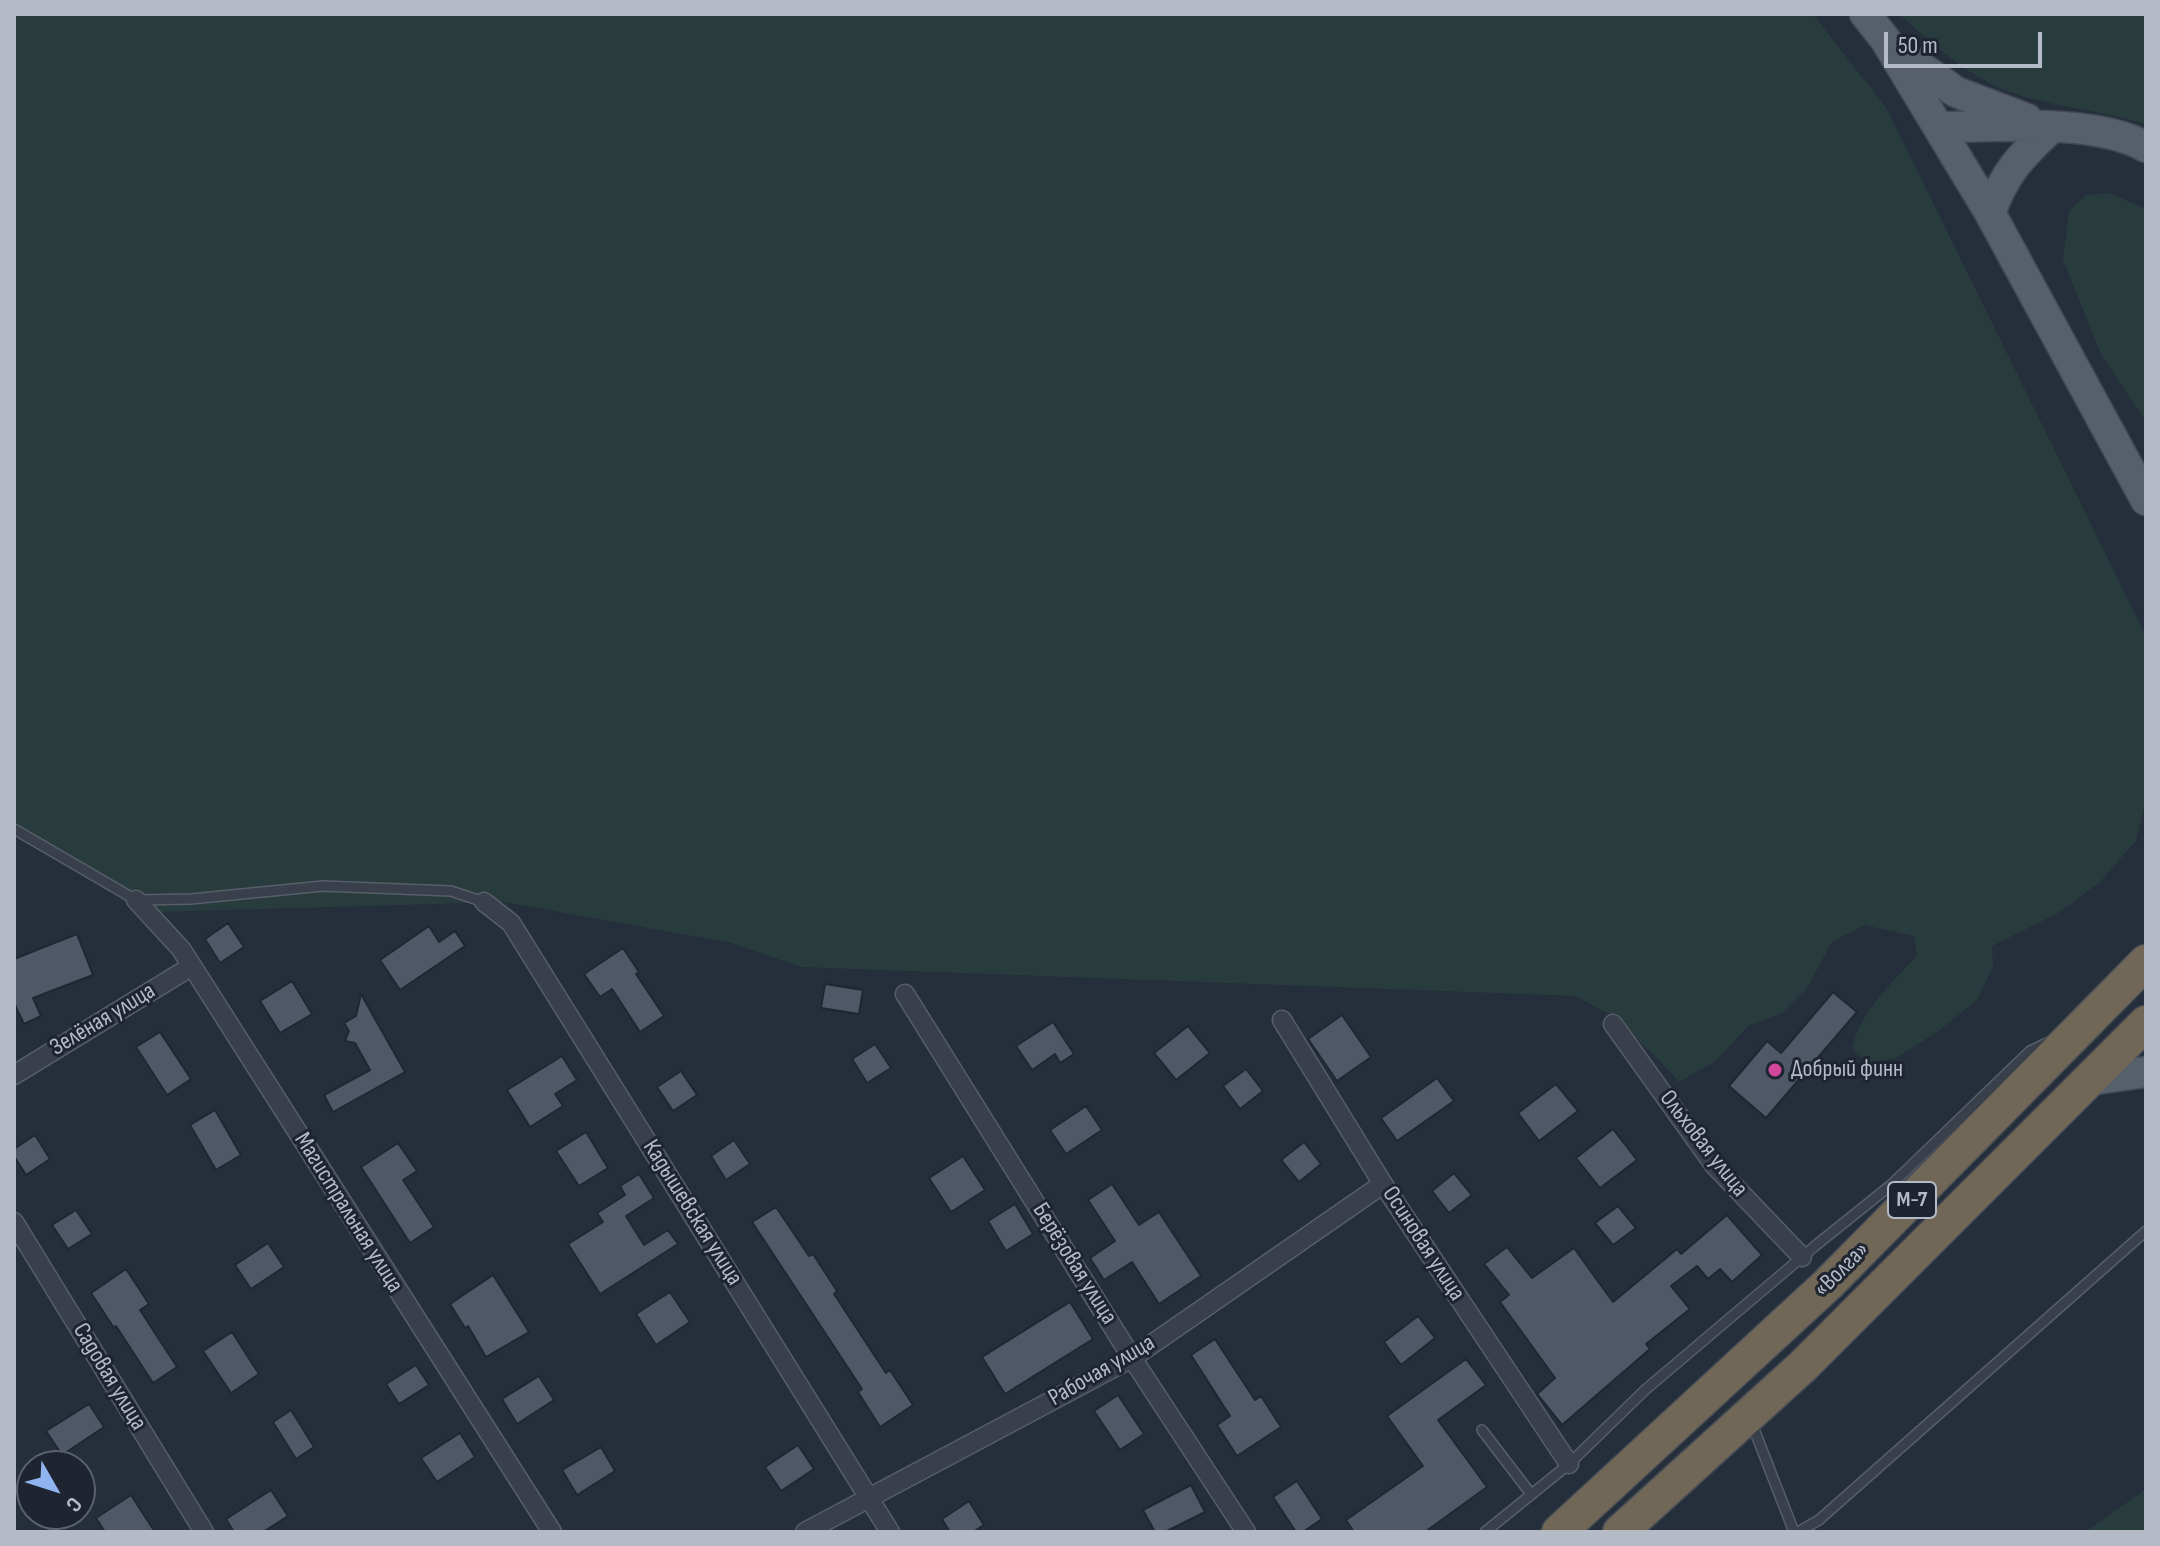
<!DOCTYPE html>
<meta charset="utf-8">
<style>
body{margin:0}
#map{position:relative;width:2160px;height:1546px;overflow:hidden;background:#252e3b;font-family:"Sofia Sans Condensed",sans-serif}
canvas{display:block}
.frame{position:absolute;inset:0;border:16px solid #b4bbc7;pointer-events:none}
.north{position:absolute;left:16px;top:1450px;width:80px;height:80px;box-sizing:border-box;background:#1e2530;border:2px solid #5a616c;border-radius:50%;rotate:129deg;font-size:22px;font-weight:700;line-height:32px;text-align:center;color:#b4bbc7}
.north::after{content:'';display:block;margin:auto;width:28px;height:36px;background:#90b4f0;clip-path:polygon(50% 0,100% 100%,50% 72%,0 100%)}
.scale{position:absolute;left:1884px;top:32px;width:158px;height:36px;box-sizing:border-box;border:4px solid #b4bbc7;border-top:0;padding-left:10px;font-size:24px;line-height:28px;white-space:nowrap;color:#b4bbc7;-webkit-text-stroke:6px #1e2530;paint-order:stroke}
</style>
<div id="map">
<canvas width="2160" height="1546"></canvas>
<div class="frame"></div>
<div class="north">С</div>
<div class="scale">50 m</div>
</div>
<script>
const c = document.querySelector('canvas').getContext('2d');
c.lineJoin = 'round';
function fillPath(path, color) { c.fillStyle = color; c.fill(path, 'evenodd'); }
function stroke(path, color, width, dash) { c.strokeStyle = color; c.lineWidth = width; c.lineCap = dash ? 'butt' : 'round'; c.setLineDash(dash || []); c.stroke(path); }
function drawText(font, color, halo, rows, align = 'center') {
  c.font = font + ' "Sofia Sans Condensed",sans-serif'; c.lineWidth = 6; c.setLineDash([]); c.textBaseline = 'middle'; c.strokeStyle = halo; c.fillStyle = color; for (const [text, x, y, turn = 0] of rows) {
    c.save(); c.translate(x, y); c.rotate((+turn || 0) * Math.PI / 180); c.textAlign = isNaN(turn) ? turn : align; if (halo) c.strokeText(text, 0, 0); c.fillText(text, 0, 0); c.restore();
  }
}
const green = new Path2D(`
 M14,14H1813L1887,109L2146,636V798L2136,841L2100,882L2058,913L1992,946L1993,967L1977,1000L1940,1030L1896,1058L1868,1063L1852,1048C1861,1009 1892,984 1917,955L1914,936L1864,925L1832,942L1807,988L1782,1013L1748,1026L1716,1061L1679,1082L1659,1060L1611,1015L1575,996L801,967L731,943L504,902L162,912L14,825Z
 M1899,14H2146V124C2101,111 2053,107 2009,92C1972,79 1928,41 1899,14Z
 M2109,193L2146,209V422L2101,354L2063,260L2069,211L2086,195Z
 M2146,1489V1532H2085Z`);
const building = new Path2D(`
 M228,923L244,947L220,963L205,939Z
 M429,926L439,942L455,931L465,946L400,990L380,960Z
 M77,934L93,975L33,998L41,1016L24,1024L14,1003V959Z
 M623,948L639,972L636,974L664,1016L640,1032L612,989L600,997L584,974Z
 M292,981L312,1014L280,1033L260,1001Z
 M825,984L863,990L859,1014L821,1008Z
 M1833,992L1857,1012L1766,1118L1729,1086L1767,1041L1781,1053Z
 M361,994L405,1072L333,1112L324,1095L370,1070L355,1043L345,1041L349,1031L344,1023L356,1016Z
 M1342,1015L1371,1057L1337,1081L1308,1039Z
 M1053,1022L1074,1054L1060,1063L1055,1054L1032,1070L1016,1046Z
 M1188,1026L1210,1053L1176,1080L1154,1053Z
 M160,1032L191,1079L167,1095L136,1047Z
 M875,1044L891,1068L867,1083L852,1059Z
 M562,1056L577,1080L555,1094L563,1106L530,1127L507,1090Z
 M1246,1069L1263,1091L1240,1109L1223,1086Z
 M681,1071L697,1095L673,1111L657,1087Z
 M1437,1078L1454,1101L1397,1141L1381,1118Z
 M1556,1084L1578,1111L1539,1141L1518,1113Z
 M1086,1106L1102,1130L1066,1154L1050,1130Z
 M215,1110L241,1155L216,1170L190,1125Z
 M1613,1129L1637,1160L1600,1188L1576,1158Z
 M586,1132L608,1168L579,1186L556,1151Z
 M35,1135L50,1159L26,1175L14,1156V1149Z
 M734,1140L750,1164L726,1180L711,1156Z
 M1304,1142L1321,1164L1299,1182L1281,1160Z
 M398,1143L417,1171L403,1180L434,1227L410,1243L361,1167Z
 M963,1156L985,1190L951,1212L929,1178Z
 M1454,1173L1472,1195L1449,1213L1432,1191Z
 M639,1174L654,1198L626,1216L644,1245L668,1230L678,1244L600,1294L568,1244L603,1222L597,1213L625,1195L620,1186Z
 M1112,1184L1139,1225L1159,1212L1201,1276L1159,1304L1132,1262L1104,1280L1090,1258L1115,1241L1088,1200Z
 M1015,1204L1033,1234L1006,1251L988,1221Z
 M1618,1206L1636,1228L1613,1245L1595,1223Z
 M776,1207L809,1256L813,1254L837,1291L834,1294L886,1373L890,1370L913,1405L880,1427L858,1392L862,1389L752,1222Z
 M76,1210L92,1234L68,1249L52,1225Z
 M1727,1215L1762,1255L1732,1282L1720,1269L1708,1279L1697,1266L1671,1286L1690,1309L1646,1344L1650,1349L1562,1425L1537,1394L1555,1378L1500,1302L1509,1295L1484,1264L1507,1247L1532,1278L1574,1248L1613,1302L1677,1249L1681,1254Z
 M268,1243L284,1267L251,1289L235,1265Z
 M126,1269L149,1304L140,1310L177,1367L153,1383L116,1326L114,1328L91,1293Z
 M493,1275L529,1332L486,1357L468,1326L465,1328L450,1304Z
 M670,1292L690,1322L656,1345L636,1314Z
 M1070,1302L1093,1339L1005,1394L982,1357Z
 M1418,1316L1435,1338L1401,1365L1384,1342Z
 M232,1332L259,1374L231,1393L203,1351Z
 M1215,1339L1255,1400L1261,1396L1281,1427L1237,1456L1217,1425L1230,1416L1191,1355Z
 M1466,1359L1486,1385L1438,1420L1487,1487L1425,1532H1354L1346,1520L1423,1466L1387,1416Z
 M416,1365L429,1385L399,1404L386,1384Z
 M539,1376L554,1400L517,1424L502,1399Z
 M1118,1395L1144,1434L1120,1450L1094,1411Z
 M89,1404L104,1427L62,1455L46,1431Z
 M291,1410L314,1447L296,1459L273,1422Z
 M460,1433L475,1457L437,1482L421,1458Z
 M798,1445L814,1469L781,1491L765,1467Z
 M601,1447L615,1471L577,1495L562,1470Z
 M1297,1481L1322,1519L1303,1532H1296L1273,1497Z
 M1191,1485L1205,1512L1165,1532H1155L1143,1510Z
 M271,1490L288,1516L263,1532H234L226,1519Z
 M131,1495L155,1532H105L96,1518Z
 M969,1501L984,1525L973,1532H950L942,1519Z`);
const lane = new Path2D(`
 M14,829L136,900L191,899L323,886L451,891L484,902
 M1752,1424L1794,1532
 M1482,1430L1531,1494
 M1485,1532L1569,1464L1645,1390L1815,1246L1891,1185L2030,1051L2049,1042
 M1798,1532L1819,1520L2146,1231`);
const street = new Path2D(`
 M136,900L181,949L192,966L552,1532
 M484,902L511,923L890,1532
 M905,994L1132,1358L1246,1532
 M1282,1020L1383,1184L1569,1464
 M1613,1024L1714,1165L1802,1257
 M14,1075L192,966
 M14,1222L204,1532
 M805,1532L1132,1358L1383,1184`);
const primary = new Path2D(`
 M1865,14L1885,39L1990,213L2146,500
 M1901,53L1956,92L2027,119
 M1938,127C1995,127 2096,118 2146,147
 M1990,213C2005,172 2020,157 2051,128
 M2090,1080L2146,1072`);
const highway = new Path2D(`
 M1559,1532L1828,1284L2146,962
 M1620,1532L1803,1366L2146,1023`);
const markers = [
 [1775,1070,8,"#d1479c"]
];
const shields = [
 [1912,1200,48]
];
const shieldNames = [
 ["М-7",1912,1200]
];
const streetNames = [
 ["Зелёная улица",103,1020,-31],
 ["Ольховая улица",1703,1144,52],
 ["Магистральная улица",348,1213,58],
 ["Кадышевская улица",692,1213,58],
 ["Осиновая улица",1423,1244,57],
 ["Берёзовая улица",1074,1264,58],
 ["«Волга»",1842,1270,-45],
 ["Рабочая улица",1102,1371,-30],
 ["Садовая улица",109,1377,59]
];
const poiNames = [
 ["Добрый финн",1791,1070]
];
fillPath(green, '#283b3d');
fillPath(building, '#4e5867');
stroke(building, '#202732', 2);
stroke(lane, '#575e69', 12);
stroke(street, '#575e69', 21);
stroke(primary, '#424954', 33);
stroke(highway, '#444b56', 37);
stroke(lane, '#39404b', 9);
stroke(street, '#39404b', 18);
stroke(primary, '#575f6b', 30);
stroke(highway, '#716756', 34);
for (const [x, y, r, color] of markers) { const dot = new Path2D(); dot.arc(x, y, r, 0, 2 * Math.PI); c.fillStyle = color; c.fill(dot); stroke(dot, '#1e2530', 3); }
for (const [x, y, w] of shields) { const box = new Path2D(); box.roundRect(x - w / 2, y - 18, w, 36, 6); c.fillStyle = '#1e2530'; c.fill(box); stroke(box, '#b4bbc7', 2); }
drawText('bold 22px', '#b4bbc7', null, shieldNames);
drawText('24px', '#b4bbc7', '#1e2530', streetNames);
drawText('24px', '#b4bbc7', '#1e2530', poiNames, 'left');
</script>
